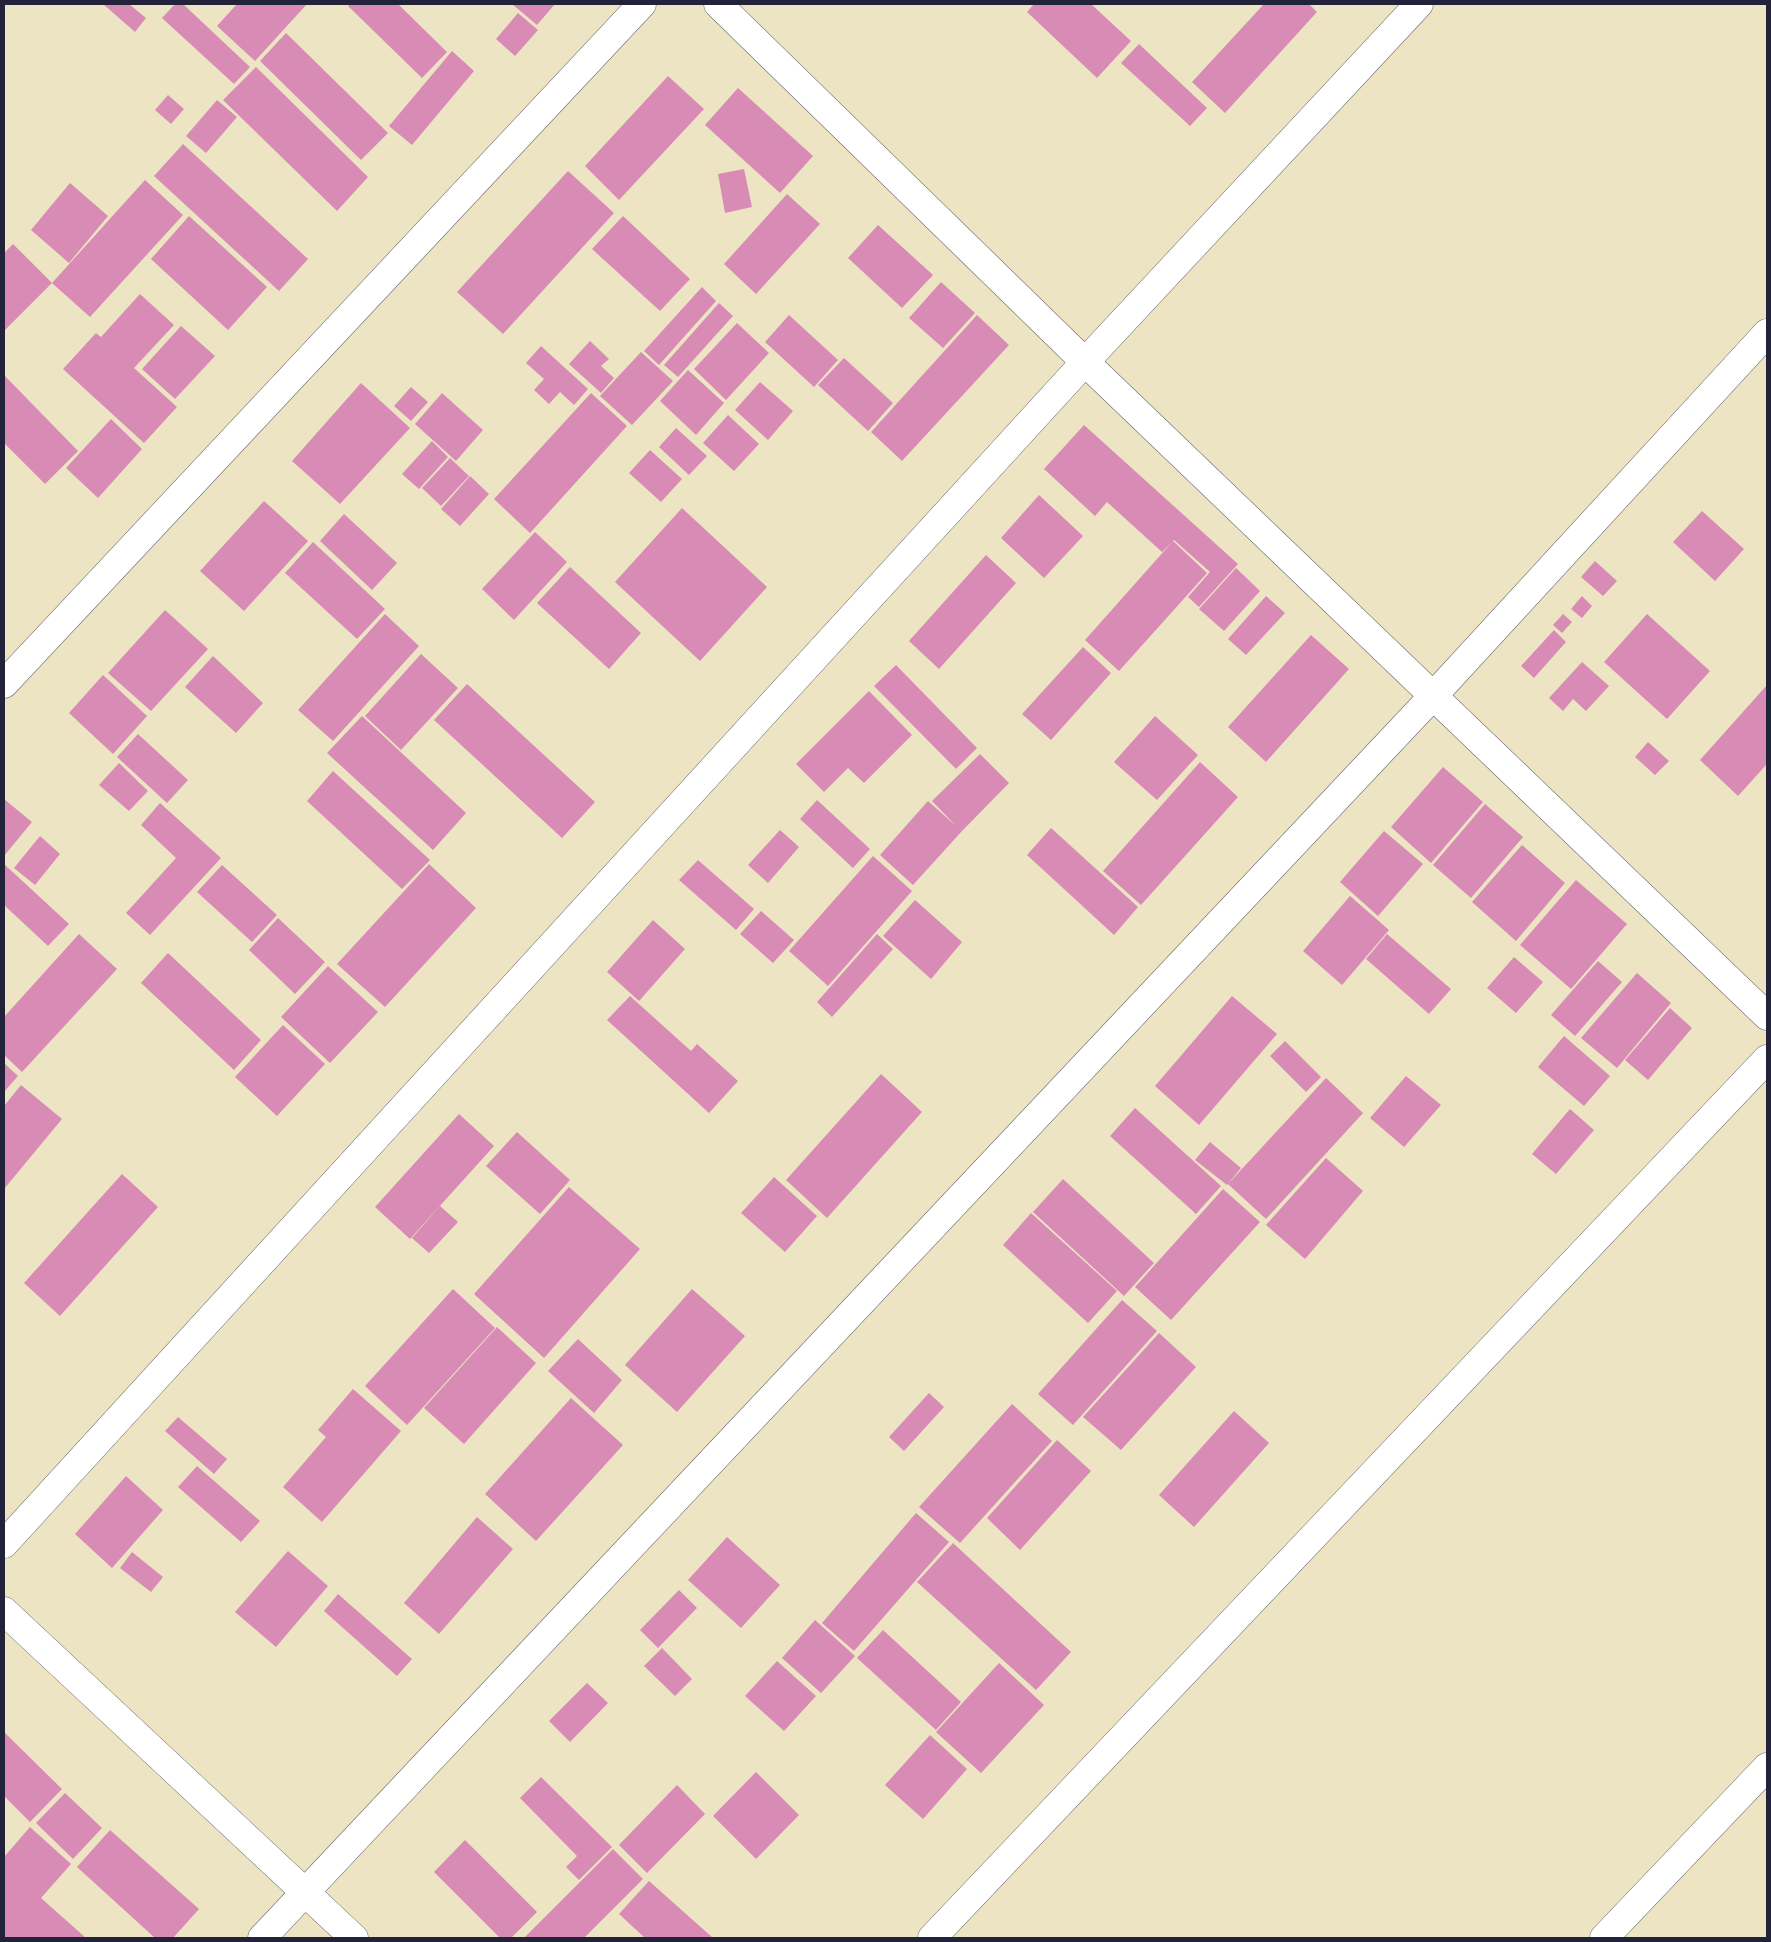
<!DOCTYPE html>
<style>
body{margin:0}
#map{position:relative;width:1771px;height:1942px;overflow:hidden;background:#ede4c4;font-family:Pangolin,sans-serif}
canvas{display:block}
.frame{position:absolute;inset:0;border:5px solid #22223b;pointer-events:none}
</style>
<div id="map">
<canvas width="1771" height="1942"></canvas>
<div class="frame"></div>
</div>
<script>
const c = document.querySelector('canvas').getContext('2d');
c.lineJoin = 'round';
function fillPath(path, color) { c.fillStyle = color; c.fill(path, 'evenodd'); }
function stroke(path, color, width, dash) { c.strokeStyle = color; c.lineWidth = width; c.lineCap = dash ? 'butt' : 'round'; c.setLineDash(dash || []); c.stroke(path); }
const building = new Path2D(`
 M103,4H129L146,18L135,32Z
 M175,4H183L250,67L234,84L162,18Z
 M237,4H307L255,61L217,26Z
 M351,4H398L447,52L422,78L348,6Z
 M512,4H555L537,25Z
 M1034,4H1091L1131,41L1097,78L1027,12Z
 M1264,4H1309L1317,12L1225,113L1192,82Z
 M518,13L538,30L515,56L496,39Z
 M286,33L388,133L361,160L260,61Z
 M1139,44L1207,108L1190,126L1121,63Z
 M452,51L474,71L412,145L389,126Z
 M256,67L368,177L337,211L223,100Z
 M668,76L704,109L619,200L585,166Z
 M738,88L813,156L780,193L705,125Z
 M168,95L184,109L171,124L155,110Z
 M217,100L237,117L206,153L186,136Z
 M183,144L308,259L279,291L154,176Z
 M744,169L752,207L725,213L718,174Z
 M568,171L614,213L503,334L457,292Z
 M145,180L183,215L90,317L52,283Z
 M70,183L108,216L69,263L31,230Z
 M787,194L820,224L756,294L724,264Z
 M189,216L267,287L228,330L151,259Z
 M623,216L690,279L660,311L592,249Z
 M878,225L933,275L902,308L848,258Z
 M13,244L52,283L4,331V253Z
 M941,282L975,313L943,348L909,318Z
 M702,287L716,301L659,365L644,351Z
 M140,294L174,325L134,368L177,407L144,443L63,369L96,333L101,337Z
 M719,303L733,316L678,377L664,365Z
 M789,315L838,360L814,387L765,342Z
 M977,315L1009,345L902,461L871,432Z
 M737,323L769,353L726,400L694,369Z
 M181,326L215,356L175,399L142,369Z
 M590,341L609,359L601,366L614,378L601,393L569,364Z
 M541,346L588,389L574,405L560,392L549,404L534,390L544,379L526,363Z
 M641,352L673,381L632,425L600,396Z
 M844,358L893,403L868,431L818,385Z
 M688,370L724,403L696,435L660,401Z
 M4,375L78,451L45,484L4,443Z
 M760,382L793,411L768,440L735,410Z
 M361,383L410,428L340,504L292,461Z
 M411,387L428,402L411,421L394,406Z
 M442,393L483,430L456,461L415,424Z
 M591,393L627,426L530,533L494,499Z
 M728,415L759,444L734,471L703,443Z
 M111,419L142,449L98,498L66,468Z
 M1084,425L1238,564L1199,607L1188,597L1210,572L1174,540L1162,552L1107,502L1095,516L1044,469Z
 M676,428L707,456L689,475L659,447Z
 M432,441L448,457L419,489L402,474Z
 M650,450L682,479L661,502L629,473Z
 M450,458L469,476L441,506L422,488Z
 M470,476L489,494L460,526L441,509Z
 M1039,495L1083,536L1044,578L1001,538Z
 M264,501L308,541L244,611L200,571Z
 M682,508L767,587L700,661L615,582Z
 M1702,511L1744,549L1715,581L1673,542Z
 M344,514L397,563L372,590L320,541Z
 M535,532L567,562L514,620L482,589Z
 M1173,541L1207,573L1119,671L1085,640Z
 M313,542L385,609L357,639L285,573Z
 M986,555L1016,583L939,669L909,641Z
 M1595,561L1617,581L1603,596L1581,577Z
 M570,567L641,633L609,669L537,603Z
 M1236,568L1260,591L1224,631L1199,609Z
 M1266,596L1285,613L1246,655L1228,639Z
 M1582,596L1592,606L1582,618L1571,609Z
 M165,610L208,649L151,711L108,673Z
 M385,614L419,646L333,741L298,710Z
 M1563,614L1572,622L1562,633L1553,625Z
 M1647,614L1710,671L1667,719L1604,662Z
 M1554,630L1566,642L1534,678L1521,666Z
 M1311,635L1349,669L1266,762L1228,727Z
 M1083,647L1111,673L1051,740L1022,714Z
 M421,654L458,688L401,750L365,716Z
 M213,656L263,703L236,733L185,687Z
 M1582,662L1609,686L1586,711L1573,699L1563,711L1549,698Z
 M896,665L977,748L956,769L874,686Z
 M103,675L147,716L113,754L69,713Z
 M467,684L595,802L562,838L434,720Z
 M1767,685V764L1738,796L1700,760Z
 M869,691L912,735L864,783L848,768L824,792L796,764Z
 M362,716L466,813L433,850L327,753Z
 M1155,716L1198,755L1157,800L1114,762Z
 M138,734L188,780L167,803L117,757Z
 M1648,742L1669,761L1655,775L1635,757Z
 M980,754L1009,783L962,831L913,885L880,855L928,801L956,826L932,801Z
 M1200,762L1238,797L1141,905L1103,871Z
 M119,763L148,791L129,811L99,785Z
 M1443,767L1483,802L1431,863L1391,827Z
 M333,771L430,860L402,889L307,801Z
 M4,799L32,822L4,856Z
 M817,800L870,849L853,868L800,819Z
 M160,803L221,858L150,935L126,913L176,858L141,825Z
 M1485,804L1523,837L1471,898L1433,865Z
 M1051,828L1138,907L1114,935L1027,855Z
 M780,830L799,847L768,883L748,865Z
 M1384,831L1423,864L1378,916L1340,882Z
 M40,836L60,854L35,885L14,868Z
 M1522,845L1565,883L1516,941L1472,902Z
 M873,856L912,891L828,986L789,951Z
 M698,860L754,909L736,930L679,880Z
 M4,864L69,924L48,946L4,905Z
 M429,864L476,908L385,1007L337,964Z
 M222,865L277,915L252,942L197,892Z
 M1576,880L1627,924L1571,989L1520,945Z
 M1350,896L1389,930L1342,985L1303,951Z
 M915,900L962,942L931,979L883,936Z
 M761,911L794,940L773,963L740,934Z
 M278,918L325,962L295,994L249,950Z
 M653,920L685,949L639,1001L607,972Z
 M79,934L117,969L22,1072L4,1055V1017Z
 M877,934L893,949L832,1017L817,1002Z
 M1387,934L1451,989L1429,1014L1366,959Z
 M168,953L261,1040L234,1070L141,983Z
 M1514,957L1543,982L1516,1013L1487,988Z
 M1598,961L1622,982L1575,1036L1551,1015Z
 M328,966L378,1012L330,1063L281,1017Z
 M1637,973L1671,1003L1617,1068L1581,1038Z
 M630,996L691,1051L697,1044L738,1081L709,1113L607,1020Z
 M1232,996L1277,1034L1199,1125L1155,1086Z
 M1670,1008L1692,1028L1648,1080L1625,1060Z
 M283,1025L325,1064L277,1116L235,1077Z
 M1564,1036L1610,1076L1584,1106L1538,1067Z
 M1285,1041L1321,1077L1306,1092L1270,1056Z
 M4,1063L18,1076L4,1092Z
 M881,1074L922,1112L827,1218L786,1180Z
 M1406,1076L1441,1105L1404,1147L1370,1118Z
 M1326,1078L1363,1113L1266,1219L1228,1184Z
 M21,1085L62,1119L4,1189V1106Z
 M1135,1108L1221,1186L1196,1214L1110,1136Z
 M1570,1109L1594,1130L1556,1174L1532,1154Z
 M459,1114L494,1146L410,1239L375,1207Z
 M517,1132L570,1180L540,1214L486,1166Z
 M1210,1142L1241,1168L1227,1185L1195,1160Z
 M1326,1158L1363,1191L1305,1259L1266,1225Z
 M122,1174L158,1207L60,1316L24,1283Z
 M774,1177L817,1216L785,1252L741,1213Z
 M1063,1179L1154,1263L1124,1296L1033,1212Z
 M569,1187L640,1249L544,1358L474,1294Z
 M1223,1189L1260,1222L1171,1320L1135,1287Z
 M440,1206L458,1222L429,1253L412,1238Z
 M1031,1213L1117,1291L1088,1323L1003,1245Z
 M453,1289L495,1328L407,1425L365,1386Z
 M692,1289L745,1336L677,1412L625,1365Z
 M1122,1300L1157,1331L1073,1425L1038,1394Z
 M497,1327L536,1363L464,1444L424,1408Z
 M1159,1333L1196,1367L1121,1450L1083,1417Z
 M578,1339L622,1380L594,1413L548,1371Z
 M353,1389L401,1431L322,1522L283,1487L326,1437L318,1430Z
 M929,1393L944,1407L904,1451L889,1437Z
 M571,1398L623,1445L536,1541L485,1494Z
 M1012,1404L1052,1441L960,1543L919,1507Z
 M1234,1411L1269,1443L1194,1527L1159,1495Z
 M178,1417L227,1459L214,1474L165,1431Z
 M1057,1440L1091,1471L1020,1550L987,1518Z
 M197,1466L260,1521L241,1542L178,1487Z
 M126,1476L163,1510L112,1568L75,1534Z
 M916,1513L949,1542L854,1651L822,1623Z
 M477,1517L513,1549L439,1634L404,1603Z
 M727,1537L780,1585L741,1628L688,1580Z
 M953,1543L1071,1652L1036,1690L917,1582Z
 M288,1551L328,1586L276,1647L235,1612Z
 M132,1552L163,1577L151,1592L120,1568Z
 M679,1590L697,1608L658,1648L640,1630Z
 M338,1594L412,1659L397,1676L324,1611Z
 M815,1620L855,1656L821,1693L782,1658Z
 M883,1630L961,1702L936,1730L857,1658Z
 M662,1648L692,1679L675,1696L644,1666Z
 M777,1661L816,1696L784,1731L745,1696Z
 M999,1663L1044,1705L981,1773L936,1732Z
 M587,1683L608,1703L570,1742L549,1721Z
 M4,1732L62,1789L30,1822L4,1796Z
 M930,1735L967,1769L923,1819L885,1785Z
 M756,1772L799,1815L756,1859L713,1816Z
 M541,1777L612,1847L579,1880L566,1867L577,1856L520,1798Z
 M677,1785L705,1814L647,1873L619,1845Z
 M65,1793L102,1828L73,1859L36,1823Z
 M30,1827L71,1864L41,1898L86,1938H5L4,1937V1857Z
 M110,1830L199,1909L173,1938H155L77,1867Z
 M465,1840L537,1912L511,1938H500L434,1872Z
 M613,1849L643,1879L584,1938H524Z
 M649,1881L713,1938H645L619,1914Z`);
const minor = new Path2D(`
 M4,684L642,4
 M4,1544L1085,362L1419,4
 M4,1611L354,1938
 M262,1938L1434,695L1767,333
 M932,1938L1767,1059`);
const tertiary = new Path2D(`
 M718,4L1085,362L1767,1016
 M1604,1938L1767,1767`);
fillPath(building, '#d88bb5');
stroke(minor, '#69666b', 29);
stroke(tertiary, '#69666b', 29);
stroke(minor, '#fff', 28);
stroke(tertiary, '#fff', 28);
</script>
